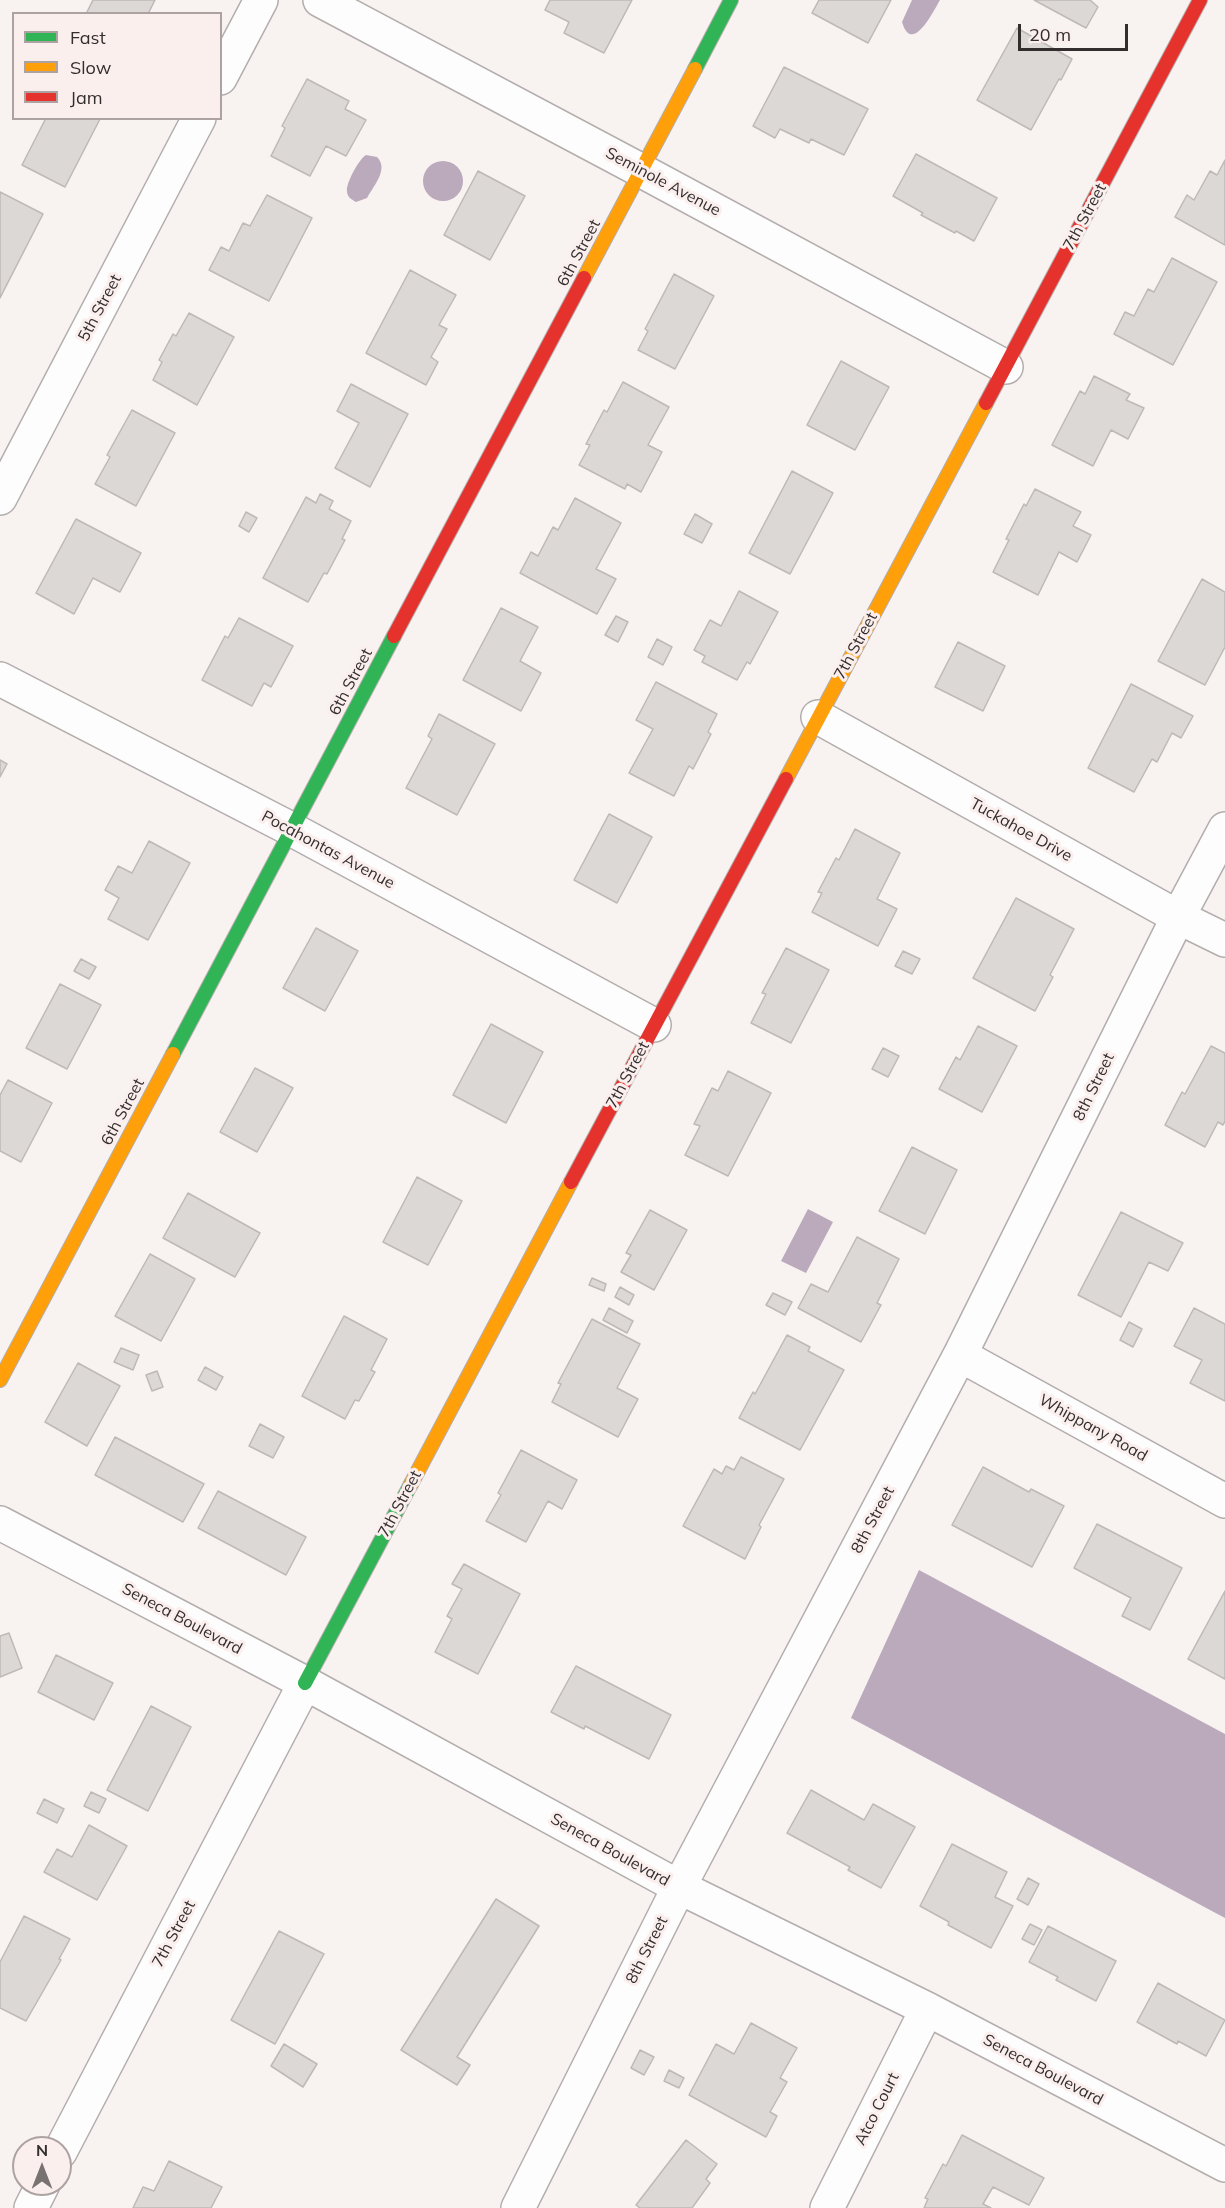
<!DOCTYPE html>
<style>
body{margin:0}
#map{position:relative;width:1225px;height:2208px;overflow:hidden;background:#f8f2f1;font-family:Mulish,sans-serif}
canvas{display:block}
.legend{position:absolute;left:12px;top:12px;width:210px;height:108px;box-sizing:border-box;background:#fbefee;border:2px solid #aba2a1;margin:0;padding:8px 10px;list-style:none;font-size:18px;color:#332e2e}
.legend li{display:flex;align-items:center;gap:12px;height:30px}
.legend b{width:30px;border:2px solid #aba2a1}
.north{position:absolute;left:12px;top:2136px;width:60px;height:60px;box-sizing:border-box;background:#fbefee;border:2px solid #aba2a1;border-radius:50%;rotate:0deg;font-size:16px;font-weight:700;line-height:24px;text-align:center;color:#332e2e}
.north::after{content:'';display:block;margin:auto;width:21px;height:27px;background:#787372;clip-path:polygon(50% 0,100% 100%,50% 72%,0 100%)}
.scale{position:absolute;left:1018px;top:24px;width:110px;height:27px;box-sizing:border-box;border:3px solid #332e2e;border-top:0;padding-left:8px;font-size:18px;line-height:21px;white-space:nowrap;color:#332e2e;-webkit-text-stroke:4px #fbefee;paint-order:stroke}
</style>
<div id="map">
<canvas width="1225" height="2208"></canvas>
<ul class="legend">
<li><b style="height:8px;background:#30b455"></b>Fast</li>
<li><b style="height:8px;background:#ff9f0a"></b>Slow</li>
<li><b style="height:8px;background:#e5322d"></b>Jam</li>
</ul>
<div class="north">N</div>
<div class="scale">20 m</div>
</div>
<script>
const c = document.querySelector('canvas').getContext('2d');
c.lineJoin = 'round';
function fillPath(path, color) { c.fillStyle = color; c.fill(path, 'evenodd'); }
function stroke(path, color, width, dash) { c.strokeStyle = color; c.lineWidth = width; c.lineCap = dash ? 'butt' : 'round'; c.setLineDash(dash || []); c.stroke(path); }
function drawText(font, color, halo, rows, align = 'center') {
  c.font = font + ' Mulish,sans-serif'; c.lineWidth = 6; c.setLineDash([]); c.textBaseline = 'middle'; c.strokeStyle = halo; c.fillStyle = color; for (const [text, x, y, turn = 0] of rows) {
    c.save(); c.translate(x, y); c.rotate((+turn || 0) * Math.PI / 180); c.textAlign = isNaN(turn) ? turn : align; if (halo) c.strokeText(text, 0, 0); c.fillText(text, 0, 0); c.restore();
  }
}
const water = new Path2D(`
 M912,0H940C934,10 912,56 902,22Z
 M366,155L377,157C389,169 374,185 367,198L356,202C351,199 347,197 347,191C346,183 359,159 366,155Z
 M423 181a20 20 0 1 1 40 0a20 20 0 1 1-40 0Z
 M808,1209L833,1222L806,1273L781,1261Z
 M919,1570L1225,1734V1918L851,1718Z`);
const building = new Path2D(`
 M93,0H155L148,14H86Z
 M550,0H632L604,53L564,33L569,22L545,10Z
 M819,0H891L868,43L812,13Z
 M1034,0H1090L1098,7L1086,28Z
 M1017,28L1072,59L1061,80L1059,79L1031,130L977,100Z
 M784,67L868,109L844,155L811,139L809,143L780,129L775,138L753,126Z
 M307,79L349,101L345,109L366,120L346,156L326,146L310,176L271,156L285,128L282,126Z
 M46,118L100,119L65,187L22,165Z
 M916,154L997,198L974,241L956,231L955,233L921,215L923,213L893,196Z
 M1225,160V245L1175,217L1187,195L1194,200L1210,171L1217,175Z
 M478,171L525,196L490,260L444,235Z
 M0,192L43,214L0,298Z
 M267,195L312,218L269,301L209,270L221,247L229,251L243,223L250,226Z
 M1172,258L1217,282L1173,365L1114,334L1125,312L1134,316L1148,289L1154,292Z
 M410,270L456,295L439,325L447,329L431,357L438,362L426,385L366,353Z
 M674,274L714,296L675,369L638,350L648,331L645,329Z
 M189,313L234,337L197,405L153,380L162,362L159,360L173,334L176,336Z
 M841,361L889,387L855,450L807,425Z
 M1094,376L1130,394L1126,400L1144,408L1128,439L1111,430L1093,466L1052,445L1080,391L1085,394Z
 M623,382L669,407L648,445L662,452L641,492L627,484L625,489L579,465L590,445L586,444L604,410L607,412Z
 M351,384L408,414L370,487L335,468L359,423L337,411Z
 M132,410L175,433L136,506L95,484L110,457L107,455Z
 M792,471L833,493L790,574L749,553Z
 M1035,489L1081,512L1073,526L1091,535L1077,562L1059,552L1038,595L993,572L1009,540L1006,539L1024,504L1026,506Z
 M320,494L333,501L329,509L351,521L342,539L345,540L327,574L324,573L308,602L263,578L306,497L316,503Z
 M575,498L621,523L596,569L616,579L597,614L520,573L531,552L538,556L553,527L558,530Z
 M246,512L257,518L249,532L239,526Z
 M695,514L712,524L702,543L684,534Z
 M76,519L141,553L120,592L93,578L74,614L36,593Z
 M1202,579L1225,592V647L1205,685L1158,661Z
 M739,591L778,612L750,664L747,662L737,680L702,662L705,656L694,650L710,620L721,626Z
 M501,608L538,627L520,661L541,673L521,711L463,680Z
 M616,616L628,622L618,642L605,635Z
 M239,618L293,646L271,687L264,683L252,706L202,680L225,636L228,638Z
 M657,639L672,647L663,665L648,657Z
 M958,642L1005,666L983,711L935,687Z
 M656,682L717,714L708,732L711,734L693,769L689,766L674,796L629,773L653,729L636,720Z
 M1131,684L1193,716L1181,738L1172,733L1157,762L1152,759L1134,792L1088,768Z
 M439,714L495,744L457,815L406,788L432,739L428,736Z
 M0,760L7,764L0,777Z
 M609,814L652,837L617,903L574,880Z
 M855,829L900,853L877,899L897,909L878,946L812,912L822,893L818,892L836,858L839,860Z
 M149,841L190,863L148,940L108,919L119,898L105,890L118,866L132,873Z
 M1016,898L1074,929L1050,975L1053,977L1035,1011L973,978Z
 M316,928L358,951L325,1011L283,988Z
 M786,948L829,970L791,1043L751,1023L766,994L762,993Z
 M903,951L920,959L912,974L895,966Z
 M81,959L96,967L89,979L74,971Z
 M60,984L101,1005L67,1069L26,1048Z
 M491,1024L543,1052L506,1123L453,1095Z
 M978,1026L1017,1046L982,1112L939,1089L956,1057L960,1060Z
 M1211,1046L1225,1053V1121L1223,1125L1218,1122L1205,1147L1165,1125L1182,1092L1185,1094Z
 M883,1048L899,1056L888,1077L872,1069Z
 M255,1068L293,1088L257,1152L220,1132Z
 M728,1071L771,1093L728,1176L685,1155L700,1126L694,1124L712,1088L718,1091Z
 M8,1080L52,1103L21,1162L0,1151V1095Z
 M912,1147L957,1170L925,1234L879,1211Z
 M417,1177L462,1201L428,1265L383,1242Z
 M188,1193L260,1233L235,1277L163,1238Z
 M650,1210L687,1230L654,1290L621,1272L631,1255L626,1253Z
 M1121,1212L1183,1243L1168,1271L1149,1262L1121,1317L1078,1295Z
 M857,1237L899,1259L877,1303L881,1305L861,1342L798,1308L811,1284L828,1292Z
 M150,1254L195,1279L161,1341L115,1316Z
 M592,1278L606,1284L604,1291L589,1285Z
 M620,1287L634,1295L629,1305L615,1297Z
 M773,1293L792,1302L785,1315L766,1305Z
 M609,1308L633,1321L627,1333L603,1320Z
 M1194,1308L1225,1324V1401L1190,1383L1202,1360L1174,1346Z
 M344,1316L387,1339L371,1370L375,1372L359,1401L355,1400L345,1419L302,1396Z
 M592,1319L640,1344L617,1388L638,1399L618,1437L552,1402L561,1384L558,1383Z
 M1129,1322L1142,1329L1133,1347L1120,1340Z
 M787,1335L810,1347L808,1351L844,1370L800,1450L739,1418L753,1392L755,1394Z
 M121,1348L139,1355L133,1370L114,1362Z
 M78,1363L120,1386L87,1446L45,1422Z
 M205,1367L223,1377L216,1390L198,1380Z
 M157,1371L163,1387L152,1391L146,1375Z
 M260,1424L284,1437L273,1458L249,1446Z
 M115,1437L204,1484L183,1522L95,1475Z
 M521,1450L577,1480L562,1509L548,1501L526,1542L486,1521L501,1495L498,1493Z
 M741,1457L784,1479L759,1525L761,1527L745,1559L683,1526L714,1469L722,1474L726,1466L734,1470Z
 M983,1467L1029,1492L1031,1489L1064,1506L1032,1567L952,1525Z
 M218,1491L306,1537L286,1575L198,1528Z
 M1097,1524L1182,1568L1150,1630L1122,1616L1131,1598L1074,1568Z
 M464,1564L520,1594L478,1674L435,1652L452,1619L447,1616L462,1589L452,1584Z
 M1225,1591V1679L1188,1659Z
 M9,1633L22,1668L0,1677V1636Z
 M56,1655L113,1683L94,1720L38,1692Z
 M576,1666L671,1715L649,1759L585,1726L584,1729L551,1712Z
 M151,1706L191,1727L148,1811L107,1790Z
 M811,1790L864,1820L873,1804L915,1827L881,1888L848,1870L850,1867L787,1833Z
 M91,1792L106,1799L99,1813L84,1806Z
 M44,1799L64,1809L57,1823L37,1813Z
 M89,1825L127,1846L97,1900L44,1872L57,1849L72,1857Z
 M952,1844L1007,1872L995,1897L1013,1906L991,1948L948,1925L949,1922L920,1906Z
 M1028,1878L1039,1884L1028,1905L1017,1899Z
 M496,1899L539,1926L457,2057L470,2065L457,2085L401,2050Z
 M24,1916L70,1939L59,1959L61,1960L26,2021L0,2008V1962Z
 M1030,1924L1042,1930L1034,1945L1022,1939Z
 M1048,1926L1116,1961L1096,2001L1056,1980L1058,1977L1029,1962Z
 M279,1931L324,1954L275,2044L231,2020Z
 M1158,1983L1225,2020L1206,2056L1178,2041L1177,2044L1137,2022Z
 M751,2023L797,2048L780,2078L787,2082L770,2112L777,2116L766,2137L689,2095L716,2044L734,2054Z
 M284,2044L317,2064L303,2087L271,2066Z
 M640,2050L654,2057L644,2075L631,2068Z
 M669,2070L684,2078L679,2088L664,2081Z
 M962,2135L1044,2178L1029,2205L993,2187L983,2204L991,2208H924L928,2199L925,2198L943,2164L946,2166Z
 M686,2140L717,2164L706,2179L710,2183L692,2208H640L636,2205Z
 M169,2161L222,2187L211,2208H133L143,2187L154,2191Z`);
const street = new Path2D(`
 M320,0L642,171L1006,367
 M220,78L261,0
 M0,498L199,118
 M0,679L291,829L654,1025
 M818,717L1178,917L1225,940
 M960,1355L1225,1501
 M0,1523L305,1683L679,1887L927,2009L1225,2165
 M60,2152L305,1683
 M31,2208L43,2184
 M518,2208L679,1887L960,1355L1178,917L1225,829
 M827,2208L927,2009`);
const fast = new Path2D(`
 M695,69L731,0
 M173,1054L394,636
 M305,1683L411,1484`);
const slow = new Path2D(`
 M584,278L695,69
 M786,779L986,403
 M0,1380L173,1054
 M411,1484L571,1182`);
const jam = new Path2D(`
 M986,403L1200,0
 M394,636L584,278
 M571,1182L786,779`);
const streetNames = [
 ["Seminole Avenue",663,182,28],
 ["7th Street",1085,217,-62],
 ["6th Street",579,253,-62],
 ["5th Street",100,308,-62],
 ["7th Street",856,646,-62],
 ["6th Street",351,682,-62],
 ["Tuckahoe Drive",1021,830,29],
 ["Pocahontas Avenue",328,850,28],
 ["7th Street",628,1075,-62],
 ["8th Street",1094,1087,-64],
 ["6th Street",123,1112,-62],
 ["Whippany Road",1093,1428,29],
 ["7th Street",400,1504,-62],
 ["8th Street",873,1520,-62],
 ["Seneca Boulevard",182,1619,28],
 ["Seneca Boulevard",610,1850,29],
 ["7th Street",174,1934,-62],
 ["8th Street",647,1950,-63],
 ["Seneca Boulevard",1043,2070,28],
 ["Atco Court",877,2109,-63]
];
fillPath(water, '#baaabc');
fillPath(building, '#dcd8d6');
stroke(building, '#beb9b8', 1.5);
stroke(street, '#b3aead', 36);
stroke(fast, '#b3aead', 16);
stroke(slow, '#b3aead', 16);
stroke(jam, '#b3aead', 16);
stroke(street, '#fefdfd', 33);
stroke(fast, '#30b455', 14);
stroke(slow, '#ff9f0a', 14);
stroke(jam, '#e5322d', 14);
drawText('16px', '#332e2e', '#fbefee', streetNames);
</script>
